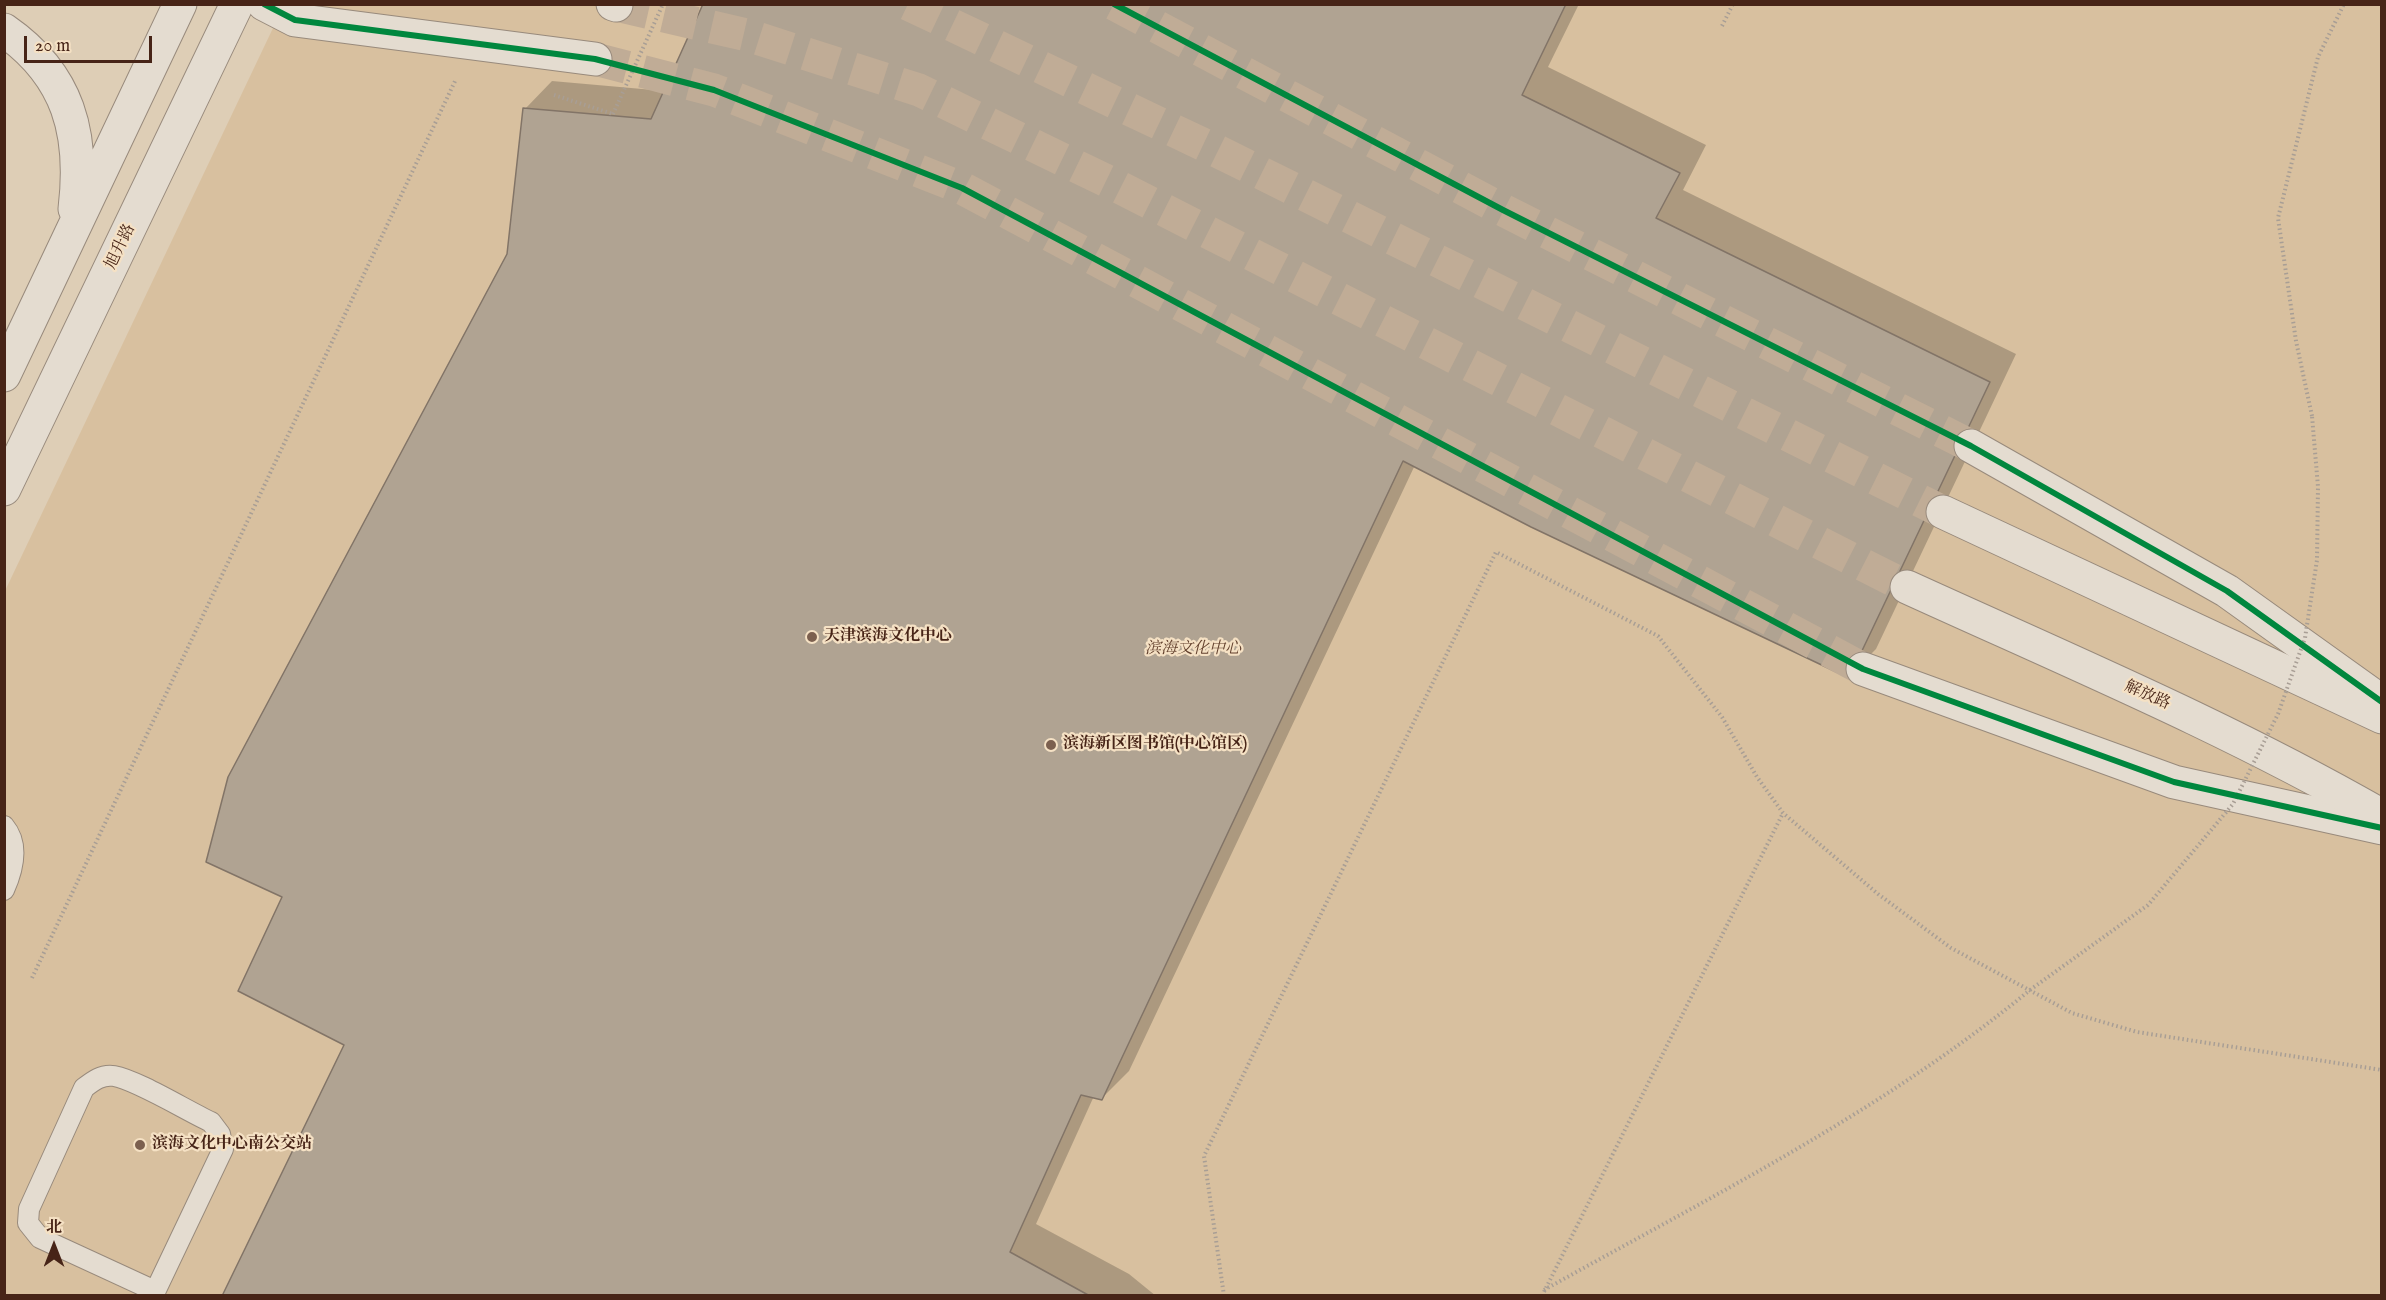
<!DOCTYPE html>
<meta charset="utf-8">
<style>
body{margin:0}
#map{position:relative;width:2386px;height:1300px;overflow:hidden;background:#deceb6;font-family:"IM FELL English","Noto Serif SC",serif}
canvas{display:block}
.frame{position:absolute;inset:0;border:6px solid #472417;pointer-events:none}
.north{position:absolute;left:24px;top:1216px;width:60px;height:60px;-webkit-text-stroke:4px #f5e1c4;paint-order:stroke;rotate:0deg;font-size:16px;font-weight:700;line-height:24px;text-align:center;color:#472417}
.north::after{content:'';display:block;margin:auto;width:21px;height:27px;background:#472417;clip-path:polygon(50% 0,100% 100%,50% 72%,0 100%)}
.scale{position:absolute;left:24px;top:36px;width:128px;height:27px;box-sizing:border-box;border:3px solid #472417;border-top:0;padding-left:8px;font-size:18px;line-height:21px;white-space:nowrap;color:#472417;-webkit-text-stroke:4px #f5e1c4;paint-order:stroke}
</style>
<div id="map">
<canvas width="2386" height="1300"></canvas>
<div class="frame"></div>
<div class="north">北</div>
<div class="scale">20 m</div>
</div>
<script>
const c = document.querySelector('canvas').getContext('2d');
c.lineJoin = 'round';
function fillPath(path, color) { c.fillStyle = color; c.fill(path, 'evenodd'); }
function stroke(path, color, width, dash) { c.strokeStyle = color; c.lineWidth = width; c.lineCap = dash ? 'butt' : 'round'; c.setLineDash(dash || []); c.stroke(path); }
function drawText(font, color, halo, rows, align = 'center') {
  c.font = font + ' "IM FELL English","Noto Serif SC",serif'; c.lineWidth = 4.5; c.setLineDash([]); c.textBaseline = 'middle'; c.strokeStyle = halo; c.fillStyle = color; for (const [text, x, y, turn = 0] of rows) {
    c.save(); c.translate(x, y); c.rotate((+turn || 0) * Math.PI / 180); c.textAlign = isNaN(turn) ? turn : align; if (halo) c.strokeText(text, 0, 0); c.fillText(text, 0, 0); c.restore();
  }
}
const green = new Path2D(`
 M284,5H2381V1295H5L4,593Z`);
const shadow = new Path2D(`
 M705,4H1579L1548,67L1706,145L1683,190L2016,354L1876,649L1849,676L1415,465L1129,1071L1102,1098L1094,1096L1036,1224L1129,1274L1156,1296H223L346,1044L284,896L509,255L525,109L552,81L665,91Z`);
const building = new Path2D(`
 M703,4H1566L1522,95L1680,173L1656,218L1990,382L1849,678L1531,527L1403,461L1102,1100L1081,1095L1010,1252L1090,1296H222L344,1045L238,991L282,897L206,862L228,777L507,254L523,108L651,119Z`);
const minorTunnel = new Path2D(`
 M1114,4L1503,210L1971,446
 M595,59L714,90L962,188L1863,669`);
const tertiaryTunnel = new Path2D(`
 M908,4L1217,151L1943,512
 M616,5L747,35L919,90L1113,184L1907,587`);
const path = new Path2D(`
 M1722,26L1733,4
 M554,95L613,114
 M2312,416L2296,341L2278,218L2318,57L2344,4
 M32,978L456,79
 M1544,1290C1710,1197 1883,1111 2030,990
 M1224,1296L1204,1156L1496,552L1658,636L1722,717L1757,777L1783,813L1878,894L1951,948L2072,1013L2137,1032L2382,1070
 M1542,1296L1783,813`);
const service = new Path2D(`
 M4,826C20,845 13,870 4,890
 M153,1296L223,1149L220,1134L211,1122C187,1111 137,1080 114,1076C102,1074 93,1081 84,1088L29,1209L28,1223L40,1238L155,1291`);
const minor = new Path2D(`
 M264,4L295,20L595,59
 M1971,446L2227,591L2382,702
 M1863,669L2174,782L2382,828`);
const tertiary = new Path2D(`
 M613,4L616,5
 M4,30C69,75 84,134 75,209
 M4,375L180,4
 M4,489L237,4
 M1943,512L2382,717
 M1907,587C2067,660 2229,728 2382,816`);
const pathBridge = new Path2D(`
 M613,114L663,4
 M2030,990L2148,905L2233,804L2278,714L2305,638L2317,560L2318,487L2312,416`);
const cycleway = new Path2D(`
 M264,4L295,20L595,59L714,90L962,188L1863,669L2174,782L2382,828
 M1114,4L1503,210L1971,446L2227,591L2382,702`);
const markers = [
 [812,637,6,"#7c604f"],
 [1051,745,6,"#7c604f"],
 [140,1145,6,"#7c604f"]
];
const streetNames = [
 ["旭升路",121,247,-64],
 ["解放路",2147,696,24]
];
const poiNames = [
 ["天津滨海文化中心",824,637],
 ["滨海新区图书馆(中心馆区)",1063,745],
 ["滨海文化中心南公交站",152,1145]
];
const parkNames = [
 ["滨海文化中心",1193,650]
];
fillPath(green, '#d8c09f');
fillPath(shadow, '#0003');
fillPath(building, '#b0a392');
stroke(building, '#827467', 1.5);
stroke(minorTunnel, '#c0ac96', 33, [33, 16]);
stroke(tertiaryTunnel, '#c0ac96', 33, [33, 16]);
stroke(service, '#988a7c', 22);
stroke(minor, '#988a7c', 35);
stroke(tertiary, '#988a7c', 35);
stroke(path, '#a89e95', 4, [1.5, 3]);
stroke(service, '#e4dcd0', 20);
stroke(minor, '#e4dcd0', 33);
stroke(tertiary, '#e4dcd0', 33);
stroke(pathBridge, '#a89e95', 4, [1.5, 3]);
stroke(cycleway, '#00873e', 6);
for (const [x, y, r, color] of markers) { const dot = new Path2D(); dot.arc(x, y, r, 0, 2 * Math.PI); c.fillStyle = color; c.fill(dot); stroke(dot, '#f5e1c4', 2); }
drawText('16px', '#472417', '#f5e1c4', streetNames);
drawText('bold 16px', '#472417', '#f5e1c4', poiNames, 'left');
drawText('italic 16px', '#63412e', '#f5e1c4', parkNames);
</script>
